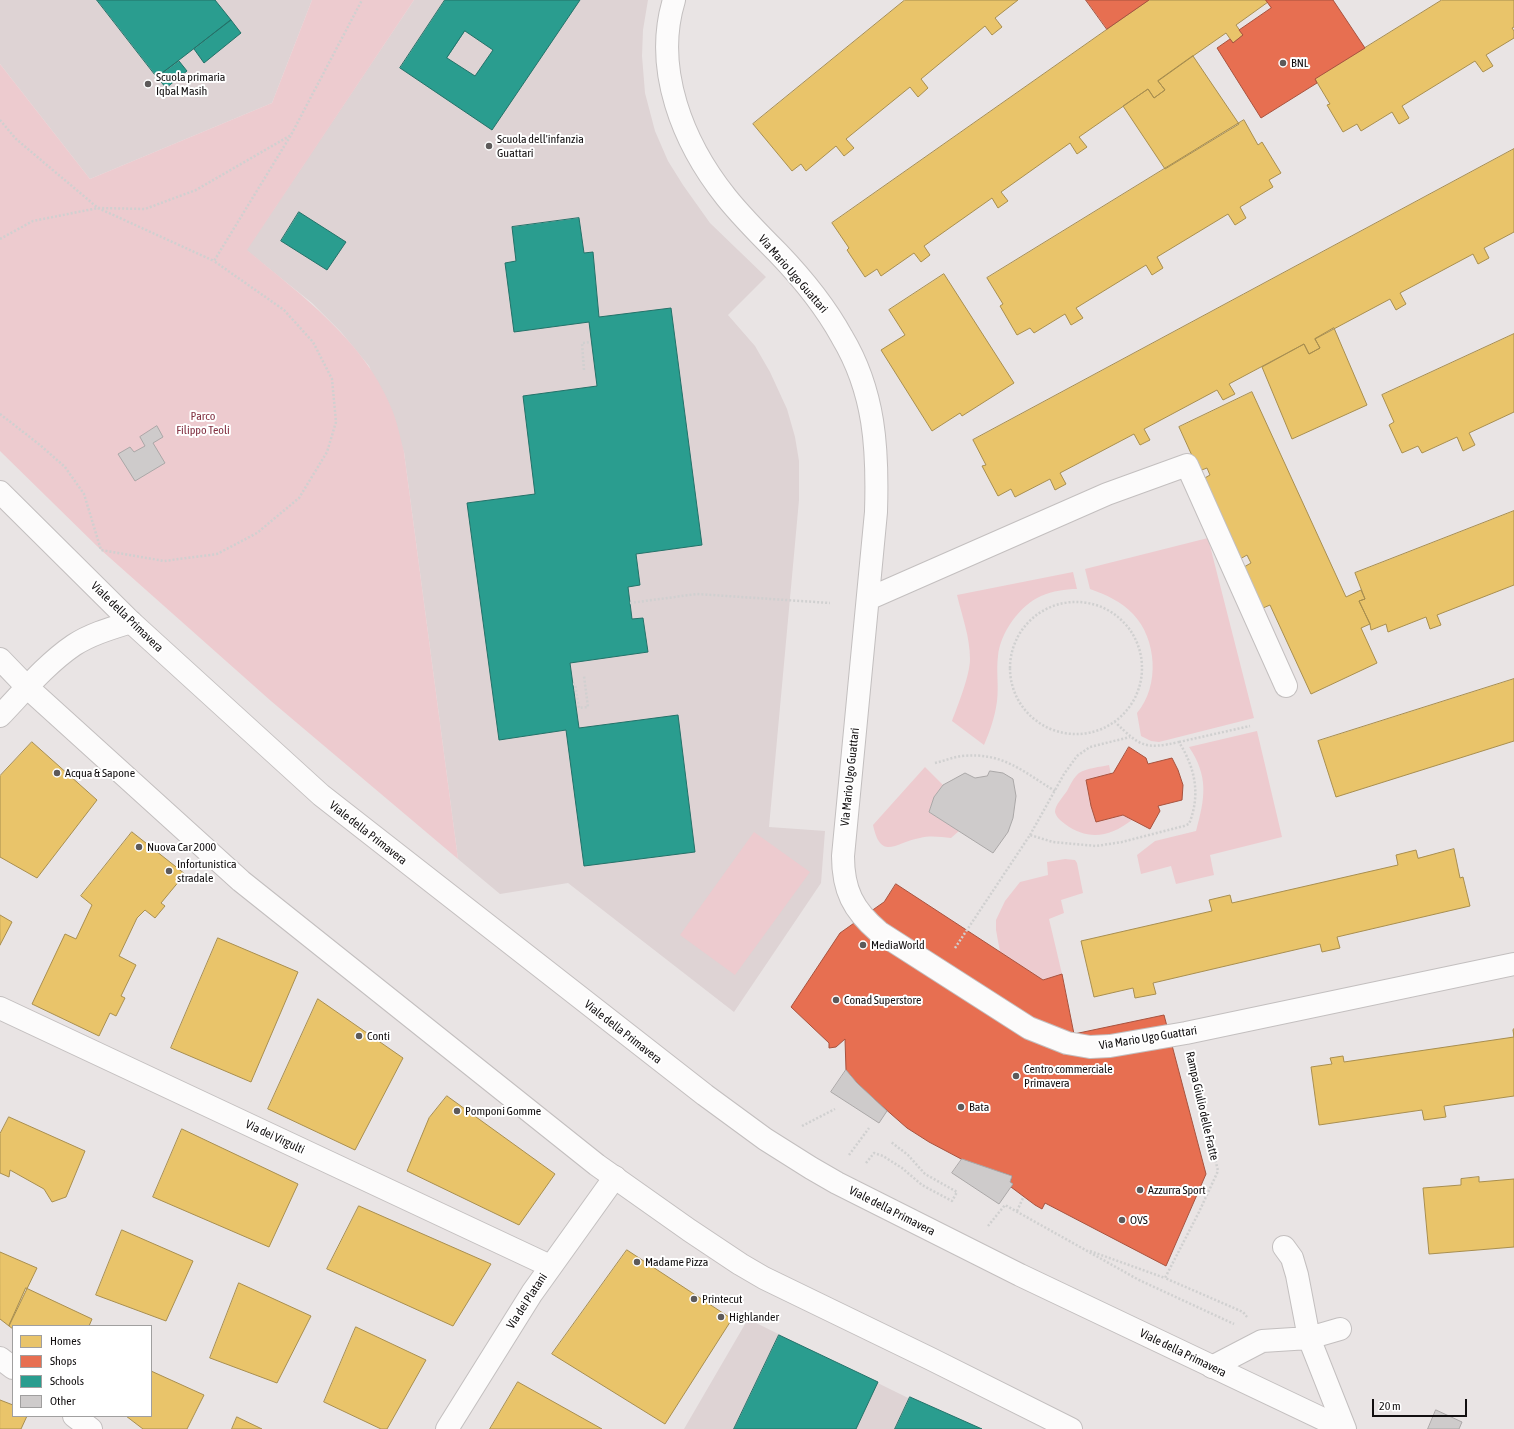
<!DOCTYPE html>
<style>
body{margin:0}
#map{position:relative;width:1514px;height:1429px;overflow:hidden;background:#e9e4e4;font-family:"Asap Condensed",sans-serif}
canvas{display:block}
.legend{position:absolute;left:12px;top:1325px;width:140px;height:92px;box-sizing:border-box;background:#fff;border:1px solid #a09f9f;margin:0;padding:5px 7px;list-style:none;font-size:12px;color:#120f10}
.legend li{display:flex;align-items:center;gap:8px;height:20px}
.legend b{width:20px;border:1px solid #a09f9f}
.scale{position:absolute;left:1372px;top:1399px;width:95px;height:18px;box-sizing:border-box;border:2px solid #120f10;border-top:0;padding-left:5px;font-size:12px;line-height:14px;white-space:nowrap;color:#120f10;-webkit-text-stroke:3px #fff;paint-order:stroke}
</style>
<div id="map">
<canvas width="1514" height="1429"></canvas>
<ul class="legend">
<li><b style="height:11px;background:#e9c46a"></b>Homes</li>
<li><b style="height:11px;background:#e76f51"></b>Shops</li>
<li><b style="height:11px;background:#2a9d8f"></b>Schools</li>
<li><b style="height:11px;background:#cecbcb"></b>Other</li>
</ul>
<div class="scale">20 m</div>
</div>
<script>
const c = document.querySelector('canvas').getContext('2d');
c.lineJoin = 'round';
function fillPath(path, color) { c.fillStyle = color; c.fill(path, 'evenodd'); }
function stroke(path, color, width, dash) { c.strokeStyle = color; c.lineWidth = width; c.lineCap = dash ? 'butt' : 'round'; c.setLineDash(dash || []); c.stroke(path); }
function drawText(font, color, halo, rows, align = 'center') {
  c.font = font + ' "Asap Condensed",sans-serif'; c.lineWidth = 4; c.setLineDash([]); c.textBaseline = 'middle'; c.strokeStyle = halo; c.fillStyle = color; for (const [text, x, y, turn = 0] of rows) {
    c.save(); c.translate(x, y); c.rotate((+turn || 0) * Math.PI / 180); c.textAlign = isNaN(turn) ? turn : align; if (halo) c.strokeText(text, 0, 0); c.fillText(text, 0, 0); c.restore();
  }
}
const built = new Path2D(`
 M0,0H312L272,103L90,179L0,64Z
 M414,0H648L643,30L642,56L645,93L655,131L668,161L683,185L710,223L766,277L728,315L755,346L770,372L787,409L795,437L799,461V500L769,827L825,831L821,883L734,1012L568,883L500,894L458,859L404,452L369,366L341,332L312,303L246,250Z
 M748,1319L971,1429H684Z`);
const green = new Path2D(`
 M312,0H414L247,250C300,294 363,340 390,405C397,420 400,437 404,452L458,859L271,701L101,550L0,451V64L90,179L272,103Z
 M1208,538L1254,718L1159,742L1151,741L1141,736L1137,713C1160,686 1157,639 1133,614C1121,601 1106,595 1090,589L1085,569Z
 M1073,572L1077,589C1065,589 1053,591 1041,596C1020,605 1000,633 998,656C996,671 999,686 997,701C995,717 990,731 984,745L952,721C958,705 970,675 970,659C970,637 962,616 957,595Z
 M1257,731L1282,837L1210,855L1214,875L1176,884L1171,866L1141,874L1137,855L1155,841L1196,831C1205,798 1209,777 1189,747Z
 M1109,765L1111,774L1086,780L1091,806L1096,821L1123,815L1132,820C1110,837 1088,841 1065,824C1061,821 1056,817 1055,812C1055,805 1063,797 1067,791C1070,785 1074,777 1079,773C1087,768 1100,767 1109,765Z
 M925,767L943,785L934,797L929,812L959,831L951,838C941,837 930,835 920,838C896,842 881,862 873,825Z
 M754,832L810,872L735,975L680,935Z
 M1065,859L1075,860L1077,863L1083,893L1061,900L1064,913L1049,919L1062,974L1043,980L1000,952L996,930V920L1005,901L1020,882L1048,875L1047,862Z`);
const homes = new Path2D(`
 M905,0H1018L995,18L1002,27L992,35L985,26L921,79L928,88L918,97L910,87L846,139L854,148L844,156L836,146L806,171L801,164L792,171L753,124Z
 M1149,0H1266L1268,2L1236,25L1243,35L1233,43L1226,33L1193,56L1158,81L1165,90L1154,98L1148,89L1079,137L1087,147L1077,154L1070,143L1001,192L1008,201L998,208L992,198L924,246L930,255L921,262L914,253L881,276L877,269L865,277L847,250L849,248L832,223Z
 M1442,0H1514V27L1512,28L1514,31V38L1486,55L1493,66L1483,72L1475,61L1402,106L1409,118L1399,124L1392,112L1361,131L1357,124L1343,132L1327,105L1330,104L1315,79Z
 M1193,56L1239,124L1165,169L1123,106L1148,89L1154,98L1165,90L1158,81Z
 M1244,120L1258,145L1262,142L1281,173L1269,180L1273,187L1240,207L1246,218L1235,225L1228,214L1157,257L1163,268L1152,275L1146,265L1076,308L1083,318L1071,325L1065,314L1034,333L1030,328L1017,335L1000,306L1003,304L987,278Z
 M1514,149V232L1484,248L1489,258L1478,264L1473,254L1400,293L1406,304L1396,310L1390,299L1315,339L1320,348L1309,354L1304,344L1229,384L1235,394L1223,400L1217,390L1144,429L1150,440L1140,445L1134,434L1060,473L1066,484L1055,490L1050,479L1015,497L1011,489L998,496L982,466L986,465L973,440Z
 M944,274L1014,383L962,416L960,413L932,431L881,350L905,335L889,310Z
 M1334,328L1367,405L1292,439L1262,367L1304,344L1309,354L1320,348L1315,339Z
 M1514,334V412L1469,433L1475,445L1463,451L1457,437L1422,453L1418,446L1402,453L1389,425L1394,422L1382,395Z
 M1252,392L1346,597L1361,590L1365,599L1359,601L1370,624L1361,628L1377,663L1311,694L1270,605L1263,608L1244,567L1251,563L1247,555L1240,559L1203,479L1210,475L1207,468L1199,471L1179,427Z
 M1514,511V585L1437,615L1441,625L1430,629L1426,617L1388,632L1386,624L1371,630L1370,624L1359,601L1365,599L1355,573Z
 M1514,679V741L1336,797L1318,741Z
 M32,742L97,800L37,878L0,857V776Z
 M132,832L185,874L161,903L165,906L155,918L145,910L137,918L119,956L136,965L121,996L125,998L116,1016L110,1013L99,1036L32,1004L65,934L76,939L92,905L81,896Z
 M1454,849L1460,878L1463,877L1470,906L1337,937L1340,948L1322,952L1320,944L1153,983L1156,994L1135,998L1133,988L1094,997L1081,941L1212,911L1209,900L1230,895L1232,903L1398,865L1396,855L1416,850L1418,858Z
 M0,915L12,922L0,945Z
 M218,938L298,972L251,1082L171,1048Z
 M318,999L403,1058L355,1150L268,1109Z
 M1514,1029V1096L1444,1106L1446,1117L1424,1120L1422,1110L1319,1125L1311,1067L1332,1064L1330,1058L1343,1056L1344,1062L1514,1037L1513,1030Z
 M447,1096L555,1174L519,1225L407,1171L429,1118Z
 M9,1117L85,1151L66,1197L52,1202L44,1189L10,1170L9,1177L0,1173V1134Z
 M182,1129L298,1184L269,1247L153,1197Z
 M1479,1177V1182L1514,1179V1247L1429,1254L1423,1188L1461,1185V1179Z
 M359,1206L491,1264L453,1326L327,1269Z
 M122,1230L193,1261L166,1321L96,1295Z
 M627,1250L732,1319L665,1424L552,1354Z
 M0,1252L37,1268L9,1326L0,1319Z
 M239,1283L311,1316L277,1383L210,1358Z
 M26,1288L92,1319L89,1326H13V1329L9,1326Z
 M356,1327L426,1360L387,1429H381L324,1402Z
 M151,1371L204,1395L187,1429H143L126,1416H151Z
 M518,1382L602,1429H490Z
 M0,1400L13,1405V1416H27L21,1429H0Z
 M237,1417L262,1429H232Z`);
const shops = new Path2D(`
 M1086,0H1149L1107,29Z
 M1266,0H1333L1365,48L1315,79L1317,83L1261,118L1217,48L1230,39L1233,43L1243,35L1239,30L1271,8Z
 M1129,747L1146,758L1148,764L1172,758L1178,770L1183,785L1182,800L1158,806L1160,811L1150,829L1123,815L1096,822L1091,806L1086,780L1113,773Z
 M896,884L1043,980L1062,974L1074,1034L1164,1015L1206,1174L1166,1266L1045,1203L1042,1209L1035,1205L1011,1187L1013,1184L1010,1182L1012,1176L965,1161L929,1142L907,1128L874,1099L857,1083L846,1070L845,1039L836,1047L829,1048V1043L791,1007L840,933L884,902Z`);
const schools = new Path2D(`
 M97,0H215L231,20L157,77Z
 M445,0H580L492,130L400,68ZM465,31L493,50L475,76L447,58Z
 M231,20L241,33L204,63L194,49Z
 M179,61L187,71L166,88L157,77Z
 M299,212L346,242L327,270L281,241Z
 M579,218L584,253L593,252L599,317L671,308L702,545L636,554L640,585L628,587L632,619L643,618L648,652L570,663L579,728L678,715L695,852L584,866L566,730L499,740L467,503L535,494L523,396L597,386L589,322L514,332L505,263L516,261L512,227Z
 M779,1335L878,1382L856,1429H734Z
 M910,1397L982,1429H895Z`);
const building = new Path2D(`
 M157,426L163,437L153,443L165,463L135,481L118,454L130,447L134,452L145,446L140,437Z
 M990,771L1003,773L1013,779L1016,796L1013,818L1008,832L993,853L929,812L934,797L943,785L965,773L975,778L987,776Z
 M846,1070L857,1083L887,1111L879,1123L831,1092Z
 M962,1159L1012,1176L1010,1182L1013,1184L999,1204L952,1173Z
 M1436,1410L1462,1422L1459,1429H1428Z`);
const path = new Path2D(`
 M0,120L16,139L98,208L214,261
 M0,239L33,221L98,208L145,209L196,190L291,135L362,0
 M584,370L582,343L591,342
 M0,414L40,445L65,467L84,494L101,550L164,561L217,554L257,533L299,498L327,452L336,422L332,379L313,342L284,310L214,261L291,135
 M1010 668a66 66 0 1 1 132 0a66 66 0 1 1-132 0Z
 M630,603L697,594L830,603
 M573,684H575L579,708L588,707L584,676
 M1179,742L1250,726
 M935,763C944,761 953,757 962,756C1003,752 1022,771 1055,791
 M1030,835L1064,774L1077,756L1090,747L1130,737
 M955,948L1030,835L1053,842L1096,846L1122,842L1184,826L1189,824C1201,794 1195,768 1179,742C1144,750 1140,746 1115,722
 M1192,1059L1218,1171L1199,1212L1165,1278L1243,1312L1247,1317
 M802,1126L835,1109
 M849,1155L869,1128
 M866,1163L874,1153L883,1156L902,1168L922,1185L952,1201L957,1192L925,1174L908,1155L891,1142
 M1017,1211L1023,1198
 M988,1226L1005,1205L1139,1280L1234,1324
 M1090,1251L1165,1278`);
const minor = new Path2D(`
 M674,0C653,69 683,143 726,197C742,217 760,235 778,253C802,278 825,306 842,337C875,392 878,449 876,512L843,856C843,890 853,910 879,932L1029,1028L1067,1043L1090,1047L1110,1046L1186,1033L1514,964
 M868,599L1107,494L1187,465L1286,686
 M0,716C23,692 46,664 74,645C91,634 112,628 131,622
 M0,1008L550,1266
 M1284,1247L1292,1258L1297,1275L1309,1338L1345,1429
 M0,1358L13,1368
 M1212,1367L1262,1341L1309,1338L1340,1329
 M74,1416L91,1429
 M447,1429L532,1293L615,1177`);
const major = new Path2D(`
 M0,492L131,622L321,795L705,1095L765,1139L811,1168L837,1183L1020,1275L1344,1429
 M0,659L28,688L241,881L597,1165L689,1230L740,1264L764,1278L931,1359L1071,1429`);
const markers = [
 [1283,63,4,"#5d5a5a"],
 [148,84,4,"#5d5a5a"],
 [489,146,4,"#5d5a5a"],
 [57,773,4,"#5d5a5a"],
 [139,847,4,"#5d5a5a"],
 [169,871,4,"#5d5a5a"],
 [863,945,4,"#5d5a5a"],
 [836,1000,4,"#5d5a5a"],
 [359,1036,4,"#5d5a5a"],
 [1016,1076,4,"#5d5a5a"],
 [961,1107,4,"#5d5a5a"],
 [457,1111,4,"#5d5a5a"],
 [1140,1190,4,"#5d5a5a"],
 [1122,1220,4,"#5d5a5a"],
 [637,1262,4,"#5d5a5a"],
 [694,1299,4,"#5d5a5a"],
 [721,1317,4,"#5d5a5a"]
];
const poiNames = [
 ["BNL",1291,63],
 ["Scuola primaria",156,77],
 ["Iqbal Masih",156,91],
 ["Scuola dell'infanzia",497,139],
 ["Guattari",497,153],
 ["Acqua & Sapone",65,773],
 ["Nuova Car 2000",147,847],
 ["Infortunistica",177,864],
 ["stradale",177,878],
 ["MediaWorld",871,945],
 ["Conad Superstore",844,1000],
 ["Conti",367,1036],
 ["Centro commerciale",1024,1069],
 ["Primavera",1024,1083],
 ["Bata",969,1107],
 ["Pomponi Gomme",465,1111],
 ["Azzurra Sport",1148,1190],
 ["OVS",1130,1220],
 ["Madame Pizza",645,1262],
 ["Printecut",702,1299],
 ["Highlander",729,1317]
];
const streetNames = [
 ["Via Mario Ugo Guattari",793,274,49],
 ["Viale della Primavera",127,617,44],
 ["Via Mario Ugo Guattari",850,777,-84],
 ["Viale della Primavera",368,833,38],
 ["Viale della Primavera",623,1032,38],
 ["Via Mario Ugo Guattari",1148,1038,-9],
 ["Rampa Giulio delle Fratte",1202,1106,77],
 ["Via dei Virgulti",275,1137,25],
 ["Viale della Primavera",892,1211,27],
 ["Via dei Platani",527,1301,-57],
 ["Viale della Primavera",1183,1353,26]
];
const parkNames = [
 ["Parco",203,416],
 ["Filippo Teoli",203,430]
];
fillPath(built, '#ded3d4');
fillPath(green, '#edcbcf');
fillPath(homes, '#e9c46a');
stroke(homes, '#a88e4f', 1);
fillPath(shops, '#e76f51');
stroke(shops, '#a7523e', 1);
fillPath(schools, '#2a9d8f');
stroke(schools, '#237269', 1);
fillPath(building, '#cecbcb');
stroke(building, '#aaa7a7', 1);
stroke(minor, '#c3bfbf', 24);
stroke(major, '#c3bfbf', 24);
stroke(path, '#d0d0d0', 2.5, [2, 2]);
stroke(minor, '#fcfbfb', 22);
stroke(major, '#fcfbfb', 22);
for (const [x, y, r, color] of markers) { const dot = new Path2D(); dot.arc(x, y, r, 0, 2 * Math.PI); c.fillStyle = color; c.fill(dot); stroke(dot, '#fff', 1.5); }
drawText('12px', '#120f10', '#fff', poiNames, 'left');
drawText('12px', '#120f10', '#fff', streetNames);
drawText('12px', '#823242', '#fff', parkNames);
</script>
